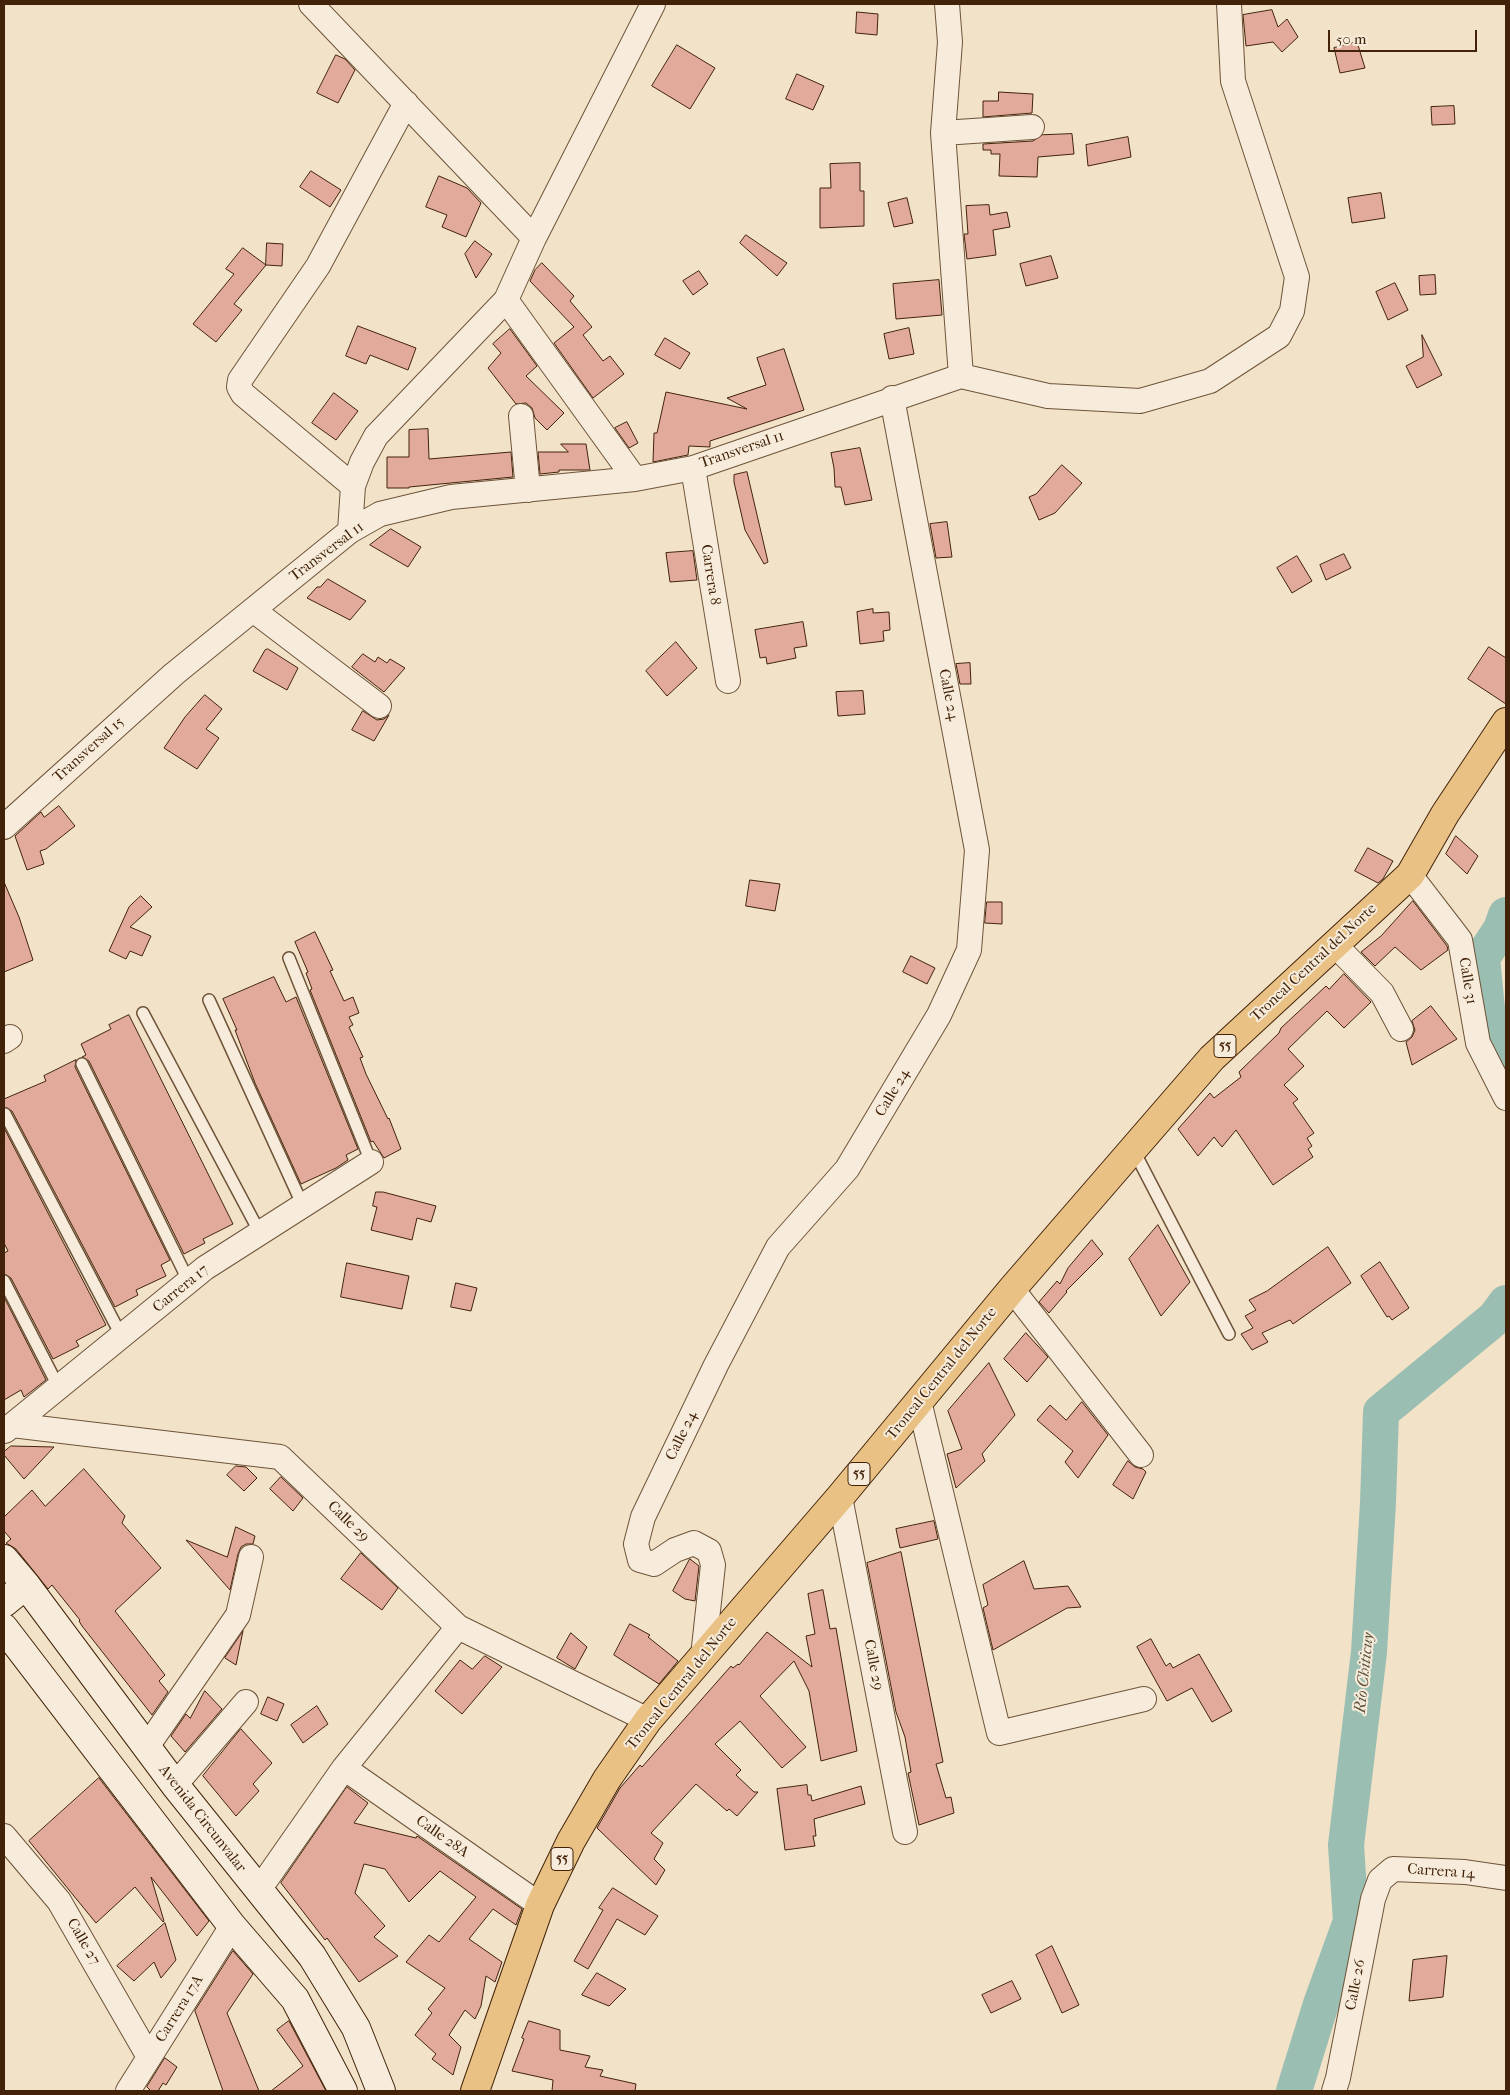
<!DOCTYPE html>
<meta charset="utf-8">
<style>
body{margin:0}
#map{position:relative;width:1510px;height:2095px;overflow:hidden;background:#f2e2c8;font-family:"IM FELL French Canon",serif}
canvas{display:block}
.frame{position:absolute;inset:0;border:5px solid #422309;pointer-events:none}
.scale{position:absolute;left:1328px;top:30px;width:149px;height:22px;box-sizing:border-box;border:2px solid #422309;border-top:0;padding-left:6px;font-size:15px;line-height:18px;white-space:nowrap;color:#422309;-webkit-text-stroke:4px #f7ecdb;paint-order:stroke}
</style>
<div id="map">
<canvas width="1510" height="2095"></canvas>
<div class="frame"></div>
<div class="scale">50 m</div>
</div>
<script>
const c = document.querySelector('canvas').getContext('2d');
c.lineJoin = 'round';
function stroke(path, color, width, dash) { c.strokeStyle = color; c.lineWidth = width; c.lineCap = dash ? 'butt' : 'round'; c.setLineDash(dash || []); c.stroke(path); }
function fillPath(path, color) { c.fillStyle = color; c.fill(path, 'evenodd'); }
function drawText(font, color, halo, rows, align = 'center') {
  c.font = font + ' "IM FELL French Canon",serif'; c.lineWidth = 4; c.setLineDash([]); c.textBaseline = 'middle'; c.strokeStyle = halo; c.fillStyle = color; for (const [text, x, y, turn = 0] of rows) {
    c.save(); c.translate(x, y); c.rotate((+turn || 0) * Math.PI / 180); c.textAlign = isNaN(turn) ? turn : align; if (halo) c.strokeText(text, 0, 0); c.fillText(text, 0, 0); c.restore();
  }
}
const river = new Path2D(`
 M1506,915L1501,929L1482,958L1488,1018L1506,1054
 M1294,2091L1321,2004L1351,1921L1346,1845L1369,1652L1378,1503L1381,1412L1495,1318L1506,1303`);
const building = new Path2D(`
 M1272,10L1278,27L1287,19L1298,37L1282,52L1273,42L1246,46L1243,15Z
 M857,12L878,14L877,35L856,33Z
 M1357,42L1365,68L1340,73L1334,48Z
 M677,45L715,68L690,109L652,86Z
 M336,55L345,59L355,70L338,103L317,93Z
 M797,74L824,86L813,110L786,99Z
 M999,92L1033,94L1032,113L983,117V101H998Z
 M1454,106L1455,124L1432,125L1431,107Z
 M1072,134L1074,154L1038,157L1037,177L999,176L1000,154H991V150H983V144L1033,141L1042,135Z
 M1128,137L1131,157L1088,166L1086,145Z
 M860,163V191H864V226L820,228V188H831L830,164Z
 M311,171L341,190L330,207L300,187Z
 M439,176L467,188L481,203L466,237L442,227L447,215L426,207Z
 M1381,193L1385,218L1352,223L1348,198Z
 M907,198L913,223L894,227L888,203Z
 M989,205L990,215L1007,212L1010,227L993,230L996,255L967,259L964,234H968L966,206Z
 M746,235L787,263L777,276L740,243Z
 M475,241L492,254L476,278L465,254Z
 M267,243L283,244L282,266L266,265Z
 M243,248L266,265L234,304L242,310L216,342L193,324L234,274L226,269Z
 M1051,256L1058,278L1026,286L1020,264Z
 M542,263L574,296L570,301L592,327L583,335L603,361L610,356L624,374L593,398L554,343L574,327L530,281L535,270Z
 M699,271L708,284L693,295L683,281Z
 M1435,275L1436,294L1420,295L1419,276Z
 M939,280L942,315L896,319L893,284Z
 M1395,283L1408,310L1388,320L1376,292Z
 M358,326L416,348L408,370L370,355L366,364L346,356Z
 M909,328L914,354L889,359L884,334Z
 M510,329L537,366L526,376L564,413L547,430L535,418L532,408L526,403L516,404L488,368L501,353L493,344Z
 M1422,335L1442,375L1417,388L1406,366L1423,357Z
 M665,338L690,353L680,369L655,355Z
 M784,349L804,410L710,441V447L689,446L688,455L653,462L654,433H657L666,392L747,409L727,398L766,385L757,358Z
 M334,393L358,411L336,440L312,423Z
 M627,422L638,443L629,448L615,428Z
 M428,429L429,459L511,452L513,477L409,487V488H387V457H409V430Z
 M561,444H586L590,470H559V472L540,474L538,452H568Z
 M860,448L872,500L845,505L841,487H835L834,468L831,453Z
 M1062,465L1082,483L1055,513L1039,520L1029,497L1036,494Z
 M747,472L768,562L764,564L745,530L734,482V475Z
 M947,522L952,557L936,558L930,524Z
 M391,529L421,547L408,567L370,545Z
 M693,551L697,580L670,582L666,553Z
 M1344,554L1351,568L1326,580L1320,565Z
 M1297,556L1312,581L1292,593L1277,568Z
 M328,579L366,601L350,620L307,598L317,587H320Z
 M873,609V613L889,612L890,630L883,631L884,641L860,644L857,612Z
 M803,622L807,646L794,648L796,658L767,664L766,657L760,658L755,630Z
 M676,642L697,668L667,696L646,671Z
 M1489,647L1506,658V704L1468,679Z
 M268,649L298,668L287,690L253,671L265,650Z
 M363,654L375,662L378,657L387,663L390,659L405,668L384,692L352,667Z
 M970,663L971,684H960L956,664Z
 M863,691L865,714L838,716L836,692Z
 M205,695L222,709L206,729L219,738L197,769L164,748L185,717Z
 M363,711L377,720L384,719L389,715L374,741L352,730Z
 M59,806L75,826L46,849L40,851L44,864L27,870L15,836L41,812L44,817Z
 M1456,836L1478,856L1467,874L1446,854Z
 M1368,848L1393,861L1383,879L1378,883L1355,871Z
 M750,880L780,884L775,911L746,906Z
 M4,882L19,917L33,960L4,972Z
 M141,896L152,907L130,927L151,936L142,956L130,951L126,959L109,951L129,907Z
 M1413,901L1447,946L1448,950L1421,970L1395,947L1375,966L1361,952L1381,936Z
 M987,902H1002V924L985,923Z
 M315,932L333,970L330,971L344,1001L353,997L359,1013L349,1017L353,1025L349,1027L363,1057L360,1058L366,1074L388,1119L389,1118L401,1149L384,1158L373,1141L371,1142L310,990L312,989L306,973L308,972L295,942Z
 M911,956L935,968L927,984L903,972Z
 M1344,974L1371,1002L1344,1028L1327,1011L1288,1049L1304,1066L1284,1085L1298,1099L1293,1103L1314,1133L1307,1138L1312,1146L1308,1149L1313,1157L1273,1185L1236,1130L1222,1147L1214,1137L1198,1156L1178,1129L1210,1093L1214,1098L1241,1077L1239,1072L1279,1033L1281,1028L1326,986L1329,989Z
 M274,977L286,1002L296,997L358,1149L346,1155L348,1160L336,1168L301,1184L255,1083L235,1030H237L223,999Z
 M1431,1006L1457,1039L1412,1065L1406,1042L1412,1037L1415,1030L1412,1021Z
 M129,1015L233,1224L203,1239L205,1243L184,1254L89,1061L82,1057L86,1055L81,1044L111,1029L109,1025Z
 M76,1060L75,1067L170,1260L161,1265L166,1276L136,1290L138,1295L115,1307L12,1111L4,1107V1099L46,1081L44,1076Z
 M4,1128L106,1325L76,1341L79,1346L53,1359L11,1278L4,1274V1253L8,1251L4,1243Z
 M376,1192H383L436,1206L431,1222L417,1218L412,1240L371,1230L377,1207L373,1206Z
 M1158,1225L1190,1282L1161,1316L1129,1259Z
 M1092,1240L1103,1254L1066,1291L1067,1292L1049,1313L1039,1302L1057,1281L1060,1284L1068,1268Z
 M1328,1247L1351,1283L1293,1324L1290,1320L1262,1333L1268,1342L1252,1350L1241,1334L1253,1328L1245,1316L1256,1310L1249,1300L1267,1291Z
 M1380,1262L1409,1308L1392,1320L1389,1316L1387,1317L1361,1276Z
 M347,1263L409,1276L402,1309L341,1297Z
 M456,1283L477,1288L471,1311L451,1307Z
 M4,1297L46,1380L24,1397L21,1390L4,1400Z
 M1026,1333L1048,1357L1027,1382L1004,1359Z
 M989,1363L1015,1415L982,1454L985,1461L956,1488L947,1454L962,1449L948,1411Z
 M1082,1402L1108,1435L1078,1478L1065,1462L1073,1451L1037,1420L1050,1405L1066,1420Z
 M11,1446L54,1447L24,1479L4,1455V1452Z
 M1128,1461L1135,1467L1143,1469L1146,1472L1133,1499L1113,1485Z
 M236,1466L246,1467L257,1478L244,1491L227,1475Z
 M84,1469L125,1516L122,1523L161,1568L115,1611L165,1675L159,1681L168,1692L152,1715L82,1626L79,1621L80,1620L52,1585L48,1589L16,1549L6,1543L11,1539L4,1531V1517L32,1490L45,1506Z
 M281,1477L303,1498L293,1511L270,1489Z
 M934,1521L938,1539L900,1548L896,1529Z
 M236,1527L255,1536L253,1544H246L241,1547L238,1554L230,1590L186,1540L227,1557Z
 M901,1552L943,1762L936,1764L946,1798L951,1797L954,1813L919,1825L908,1773L911,1772L905,1737L896,1712L867,1563Z
 M361,1553L398,1588L382,1610L341,1579Z
 M690,1559L699,1566L695,1601L685,1599L673,1591Z
 M1024,1561L1034,1589L1068,1586L1081,1607L1067,1608L993,1650L983,1608L988,1605L983,1585Z
 M823,1590L830,1629L836,1628L857,1751L821,1761L809,1691L794,1661L760,1696L806,1747L782,1768L740,1721L715,1744L741,1770L736,1775L754,1792H758L737,1816L729,1809L727,1811L696,1784L651,1833L663,1843L654,1859L665,1870L656,1885L597,1828L620,1788L640,1765L642,1767L731,1666L733,1668L738,1664L739,1665L767,1632L812,1667L806,1636L815,1634L808,1594Z
 M630,1624L650,1635L648,1637L678,1661L659,1684L614,1655Z
 M243,1631L236,1665L225,1658Z
 M571,1633L587,1647L575,1669L557,1658Z
 M1151,1639L1166,1666L1170,1663L1173,1668L1199,1654L1232,1711L1212,1722L1192,1688L1167,1701L1137,1647Z
 M485,1656L502,1667L462,1714L435,1691L460,1660L472,1669Z
 M205,1691L222,1709L185,1752L171,1736L186,1714L190,1718Z
 M268,1697L284,1704L277,1721L261,1714Z
 M317,1706L328,1724L303,1743L291,1725Z
 M241,1729L272,1763L253,1784L259,1791L236,1816L203,1776Z
 M99,1778L209,1921L197,1936L151,1877L164,1921L163,1922L135,1887L96,1923L29,1841Z
 M807,1785L808,1795H811L812,1801L861,1786L865,1804L814,1819L816,1836H813L815,1846L785,1850L777,1789Z
 M347,1787L368,1803L354,1823L416,1838L417,1836L522,1909L516,1925L493,1909L469,1939L502,1962L495,1982L486,1976L481,2006L475,2019L465,2010L449,2035L461,2047L453,2075L432,2059L436,2054L415,2035L432,2013L428,2009L445,1988L406,1962L429,1935L439,1942L476,1897L440,1871L409,1902L385,1869L364,1864L355,1893L385,1926L374,1937L398,1956L359,1982L327,1938L325,1940L281,1883Z
 M613,1888L658,1916L645,1935L617,1919L588,1969L574,1961L603,1910L599,1908Z
 M165,1923L176,1960L161,1978L154,1962L134,1981L117,1966Z
 M1052,1946L1079,2005L1062,2013L1036,1955Z
 M233,1951L253,1974L227,2013L259,2091H223L195,2011Z
 M1447,1956L1443,1997L1409,2001L1413,1960Z
 M597,1973L626,1989L609,2006L582,1995Z
 M1012,1981L1021,1999L991,2013L982,1995Z
 M289,2021L326,2091H271L303,2066L277,2030Z
 M529,2021L560,2030V2050L590,2056L585,2067L603,2070L600,2076L636,2084L635,2091H552L553,2080L512,2071L524,2039L522,2038Z
 M165,2058L177,2067L166,2085L163,2083L158,2091H151L147,2087Z`);
const lane = new Path2D(`
 M289,958L371,1162
 M209,1000L303,1206
 M143,1013L260,1233
 M82,1064L189,1282
 M5,1114L122,1337
 M1133,1149L1229,1334
 M4,1281L59,1388`);
const street = new Path2D(`
 M311,4L534,238
 M947,4L950,42L943,133L961,376
 M943,133L1032,127
 M506,300L635,479
 M521,416L528,490
 M693,468L728,681
 M353,486L243,394L239,387L240,380L318,266L406,103
 M350,531L353,486L362,462L376,436L506,300L534,238L653,4
 M253,610L379,706
 M4,827L174,674L350,531L380,514L451,497L635,479L693,468L961,376L1048,396L1140,401L1210,381L1279,336L1292,311L1297,277L1233,81L1229,4
 M1410,875L1460,940L1478,1043L1506,1098
 M1335,945L1382,993L1401,1029
 M4,1041L10,1037
 M1012,1289L1141,1455
 M919,1401L999,1733L1144,1699
 M12,1425L280,1457L458,1627L648,1720
 M5,1431L205,1268L371,1162
 M840,1497L905,1832
 M703,1656L713,1565L709,1551L694,1543L675,1550L654,1564L640,1560L636,1544L643,1517L716,1365L778,1247L847,1169L939,1015L969,950L977,850L892,398
 M146,1748L238,1615L251,1557
 M344,1768L540,1905
 M175,1785L246,1702
 M4,1836L59,1901L149,2057
 M258,1891L344,1768L458,1627
 M128,2091L232,1926
 M1334,2091L1338,2078L1373,1899L1380,1880L1393,1869L1465,1872L1506,1878`);
const secondary = new Path2D(`
 M4,1559L26,1585L175,1785L312,1956L356,2028L381,2091
 M4,1603L26,1585
 M4,1628L232,1926L295,1999L343,2091`);
const highway = new Path2D(`
 M475,2091L540,1905L571,1841L607,1779L648,1720L840,1497L1012,1289L1212,1058L1410,875L1445,814L1506,722`);
const shields = [
 [1225,1046,22],
 [859,1474,22],
 [562,1859,22]
];
const shieldNames = [
 ["55",1225,1046],
 ["55",859,1474],
 ["55",562,1859]
];
const streetNames = [
 ["Transversal 11",742,450,-19],
 ["Transversal 11",327,552,-37],
 ["Carrera 8",710,575,81],
 ["Calle 24",948,695,79],
 ["Transversal 15",89,750,-42],
 ["Troncal Central del Norte",1314,963,-43],
 ["Calle 31",1467,981,80],
 ["Calle 24",893,1093,-59],
 ["Carrera 17",181,1289,-39],
 ["Troncal Central del Norte",942,1374,-51],
 ["Calle 24",682,1436,-64],
 ["Calle 29",348,1522,44],
 ["Calle 29",873,1665,79],
 ["Troncal Central del Norte",682,1684,-51],
 ["Avenida Circunvalar",202,1819,52],
 ["Calle 28A",442,1837,35],
 ["Carrera 14",1441,1872,4],
 ["Calle 27",83,1942,60],
 ["Calle 26",1356,1985,-79],
 ["Carrera 17A",180,2009,-58]
];
const waterNames = [
 ["Río Chiticuy",1365,1673,-84]
];
stroke(river, '#9bbeb2', 36);
fillPath(building, '#e2aa9b');
stroke(building, '#422309', 1);
stroke(lane, '#6e5339', 14);
stroke(street, '#6e5339', 26);
stroke(secondary, '#422309', 30);
stroke(highway, '#422309', 30);
stroke(lane, '#f7ecdb', 11);
stroke(street, '#f7ecdb', 24);
stroke(secondary, '#f7ecdb', 28);
stroke(highway, '#e9c184', 28);
for (const [x, y, w] of shields) { const box = new Path2D(); box.roundRect(x - w / 2, y - 11.5, w, 23, 4); c.fillStyle = '#f7ecdb'; c.fill(box); stroke(box, '#422309', 1); }
drawText('bold 14px', '#422309', null, shieldNames);
drawText('15px', '#422309', '#f7ecdb', streetNames);
drawText('italic 16px', '#5d523c', '#f7ecdb', waterNames);
</script>
